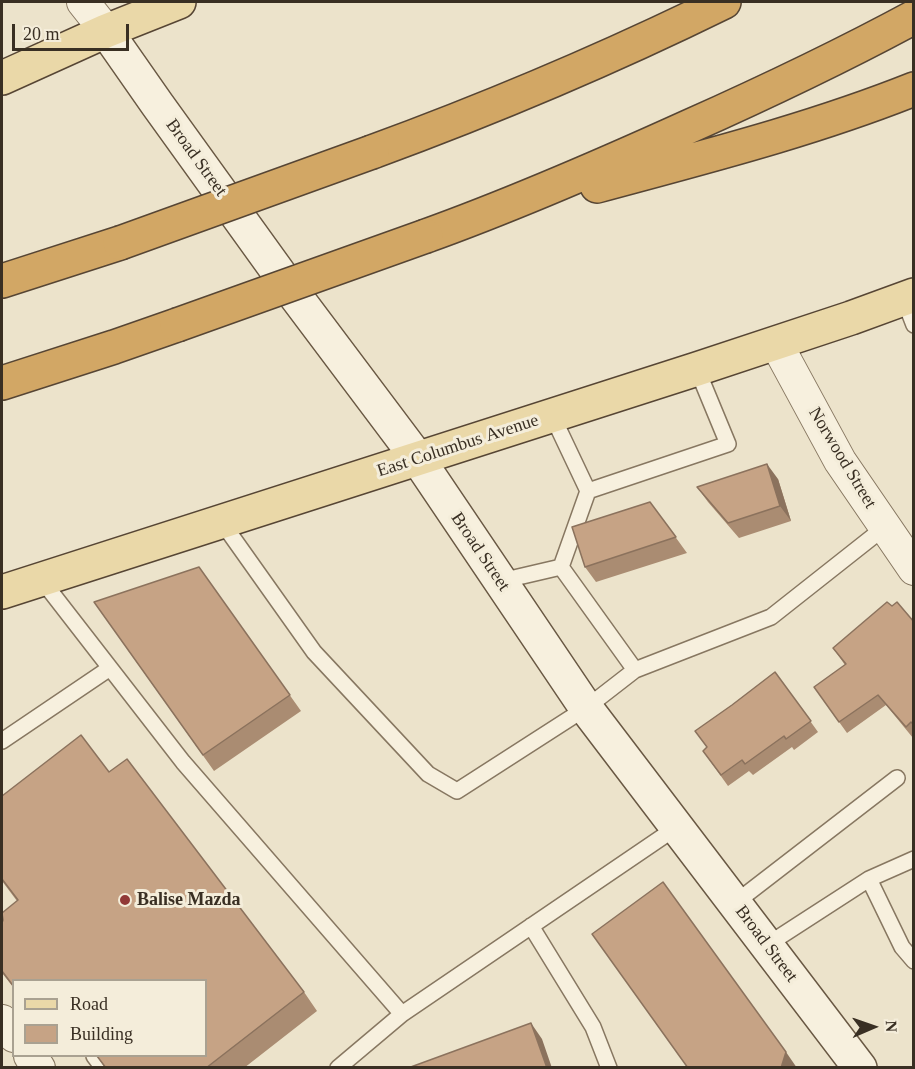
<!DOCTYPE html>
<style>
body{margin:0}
#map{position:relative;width:915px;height:1069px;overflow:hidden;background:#ece3cb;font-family:"Times New Roman",serif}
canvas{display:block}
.frame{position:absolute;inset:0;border:3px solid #392f23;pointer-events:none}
.legend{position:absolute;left:12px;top:979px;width:195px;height:78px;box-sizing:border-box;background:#f4edda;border:2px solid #a9a191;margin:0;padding:8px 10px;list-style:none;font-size:18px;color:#392f23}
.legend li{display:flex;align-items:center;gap:12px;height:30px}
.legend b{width:30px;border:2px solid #a9a191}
.north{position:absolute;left:843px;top:997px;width:60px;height:60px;-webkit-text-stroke:4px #f4edda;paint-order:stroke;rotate:88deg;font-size:16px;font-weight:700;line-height:24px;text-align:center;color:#392f23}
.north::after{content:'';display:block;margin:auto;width:21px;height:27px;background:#392f23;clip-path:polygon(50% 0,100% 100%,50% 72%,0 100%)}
.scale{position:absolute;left:12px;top:24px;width:117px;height:27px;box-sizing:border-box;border:3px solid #392f23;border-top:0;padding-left:8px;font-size:18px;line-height:21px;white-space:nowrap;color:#392f23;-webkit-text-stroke:4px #f4edda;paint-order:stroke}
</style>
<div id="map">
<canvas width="915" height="1069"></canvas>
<div class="frame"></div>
<ul class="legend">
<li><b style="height:8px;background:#ead8a8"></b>Road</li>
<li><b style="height:16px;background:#c6a385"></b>Building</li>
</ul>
<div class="north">N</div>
<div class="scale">20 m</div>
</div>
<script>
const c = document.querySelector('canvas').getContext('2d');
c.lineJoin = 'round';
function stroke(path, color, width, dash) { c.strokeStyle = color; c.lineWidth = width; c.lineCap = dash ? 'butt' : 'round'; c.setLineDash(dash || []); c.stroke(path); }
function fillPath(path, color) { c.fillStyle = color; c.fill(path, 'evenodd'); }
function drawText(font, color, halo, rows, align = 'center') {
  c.font = font + ' "Times New Roman",serif'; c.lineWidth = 6; c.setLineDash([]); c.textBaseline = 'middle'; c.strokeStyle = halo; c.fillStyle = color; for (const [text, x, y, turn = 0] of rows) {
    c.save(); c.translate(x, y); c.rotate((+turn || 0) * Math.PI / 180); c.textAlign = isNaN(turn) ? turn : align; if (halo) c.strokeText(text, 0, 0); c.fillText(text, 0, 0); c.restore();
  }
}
const lane = new Path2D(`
 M904,299L914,325
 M588,491L728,444L697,369
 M221,521L314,652L428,774L457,791L586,708L635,670L561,567
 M41,579L183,762L402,1014
 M501,581L561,567L588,491L552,415
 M635,670L771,617L885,527
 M2,741L110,668
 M869,879L902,947L914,961
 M735,903L897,778
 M531,926L593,1027L609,1068
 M767,945L869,879L914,859
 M94,1056L103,1068
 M338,1068L402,1014L677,827`);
const street = new Path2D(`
 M83,2L106,31
 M776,343L840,461L914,569
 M2,1021L14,1036
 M30,1056L39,1068`);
const secondary = new Path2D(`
 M106,31L157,104L291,290L418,459L586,708L860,1068`);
const primary = new Path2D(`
 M2,78L106,31L179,2
 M2,592L697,369L851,318L914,295`);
const highway = new Path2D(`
 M372,152C492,108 610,58 724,2
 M597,186C704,157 811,130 914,89
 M426,236C515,204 602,166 688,127C764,93 840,57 914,17
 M2,281L120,243
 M2,383L114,347L177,325`);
const highwayBridge = new Path2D(`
 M120,243L372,152
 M177,325L426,236`);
const wall = new Path2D(`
 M778,479L791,521L739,538L708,502L697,487Z
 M650,502L687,553L596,582L585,567Z
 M199,567L301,711L214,771L94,602Z
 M892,606L914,622V737L913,738L886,705L847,733L814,687L845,665L833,648Z
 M775,672L818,732L794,750L792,747L753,775L749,771L728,786L703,751L707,747L695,731L732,705Z
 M109,772L304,992L317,1011L244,1068H105L97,1056H206L14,981V988L2,973V923L17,901L2,881V796Z`);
const shadedWall = new Path2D(`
 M767,464L778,479L791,521L780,506Z
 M531,1023L542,1039L552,1068H547Z
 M786,1052L797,1068H781Z`);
const building = new Path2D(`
 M767,464L780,506L728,523L697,487Z
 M650,502L676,537L585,567L572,527Z
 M199,567L290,695L203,755L94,602Z
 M887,602L892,606L897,602L914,622V725L911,722L906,727L878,695L839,722L814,687L846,664L833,648Z
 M775,672L811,721L786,739L784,736L745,764L742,760L721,775L703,751L707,747L695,731L732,705Z
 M81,735L109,772L127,759L304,992L206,1068H106L97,1056H206V981H14V987L2,971V923L3,920L2,913L18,900L2,879V796Z
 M663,882L786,1052L781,1068H688L592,934Z
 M531,1023L547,1068H408Z`);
const markers = [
 [125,900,6,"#913936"]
];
const streetNames = [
 ["Broad Street",196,158,54],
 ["East Columbus Avenue",458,446,-18],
 ["Norwood Street",842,458,59],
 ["Broad Street",480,552,56],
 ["Broad Street",766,944,53]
];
const poiNames = [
 ["Balise Mazda",137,900]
];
stroke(lane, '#877761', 18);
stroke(street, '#877761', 34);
stroke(secondary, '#695843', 36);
stroke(primary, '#564534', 36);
stroke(highway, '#564534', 36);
stroke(lane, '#f7f0de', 15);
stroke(street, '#f7f0de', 32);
stroke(secondary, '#f7f0de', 33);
stroke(primary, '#ead8a8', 33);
stroke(highway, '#d2a765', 33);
stroke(highwayBridge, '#564534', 36, []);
stroke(highwayBridge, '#d2a765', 33);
fillPath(wall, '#aa8c72');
fillPath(shadedWall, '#8b725d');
fillPath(building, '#c6a385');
stroke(building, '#8b725d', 1.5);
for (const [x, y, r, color] of markers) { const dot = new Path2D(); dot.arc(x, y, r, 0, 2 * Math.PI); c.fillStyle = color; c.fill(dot); stroke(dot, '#f4edda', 2); }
drawText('18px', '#392f23', '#f4edda', streetNames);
drawText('bold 18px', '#392f23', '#f4edda', poiNames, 'left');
</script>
